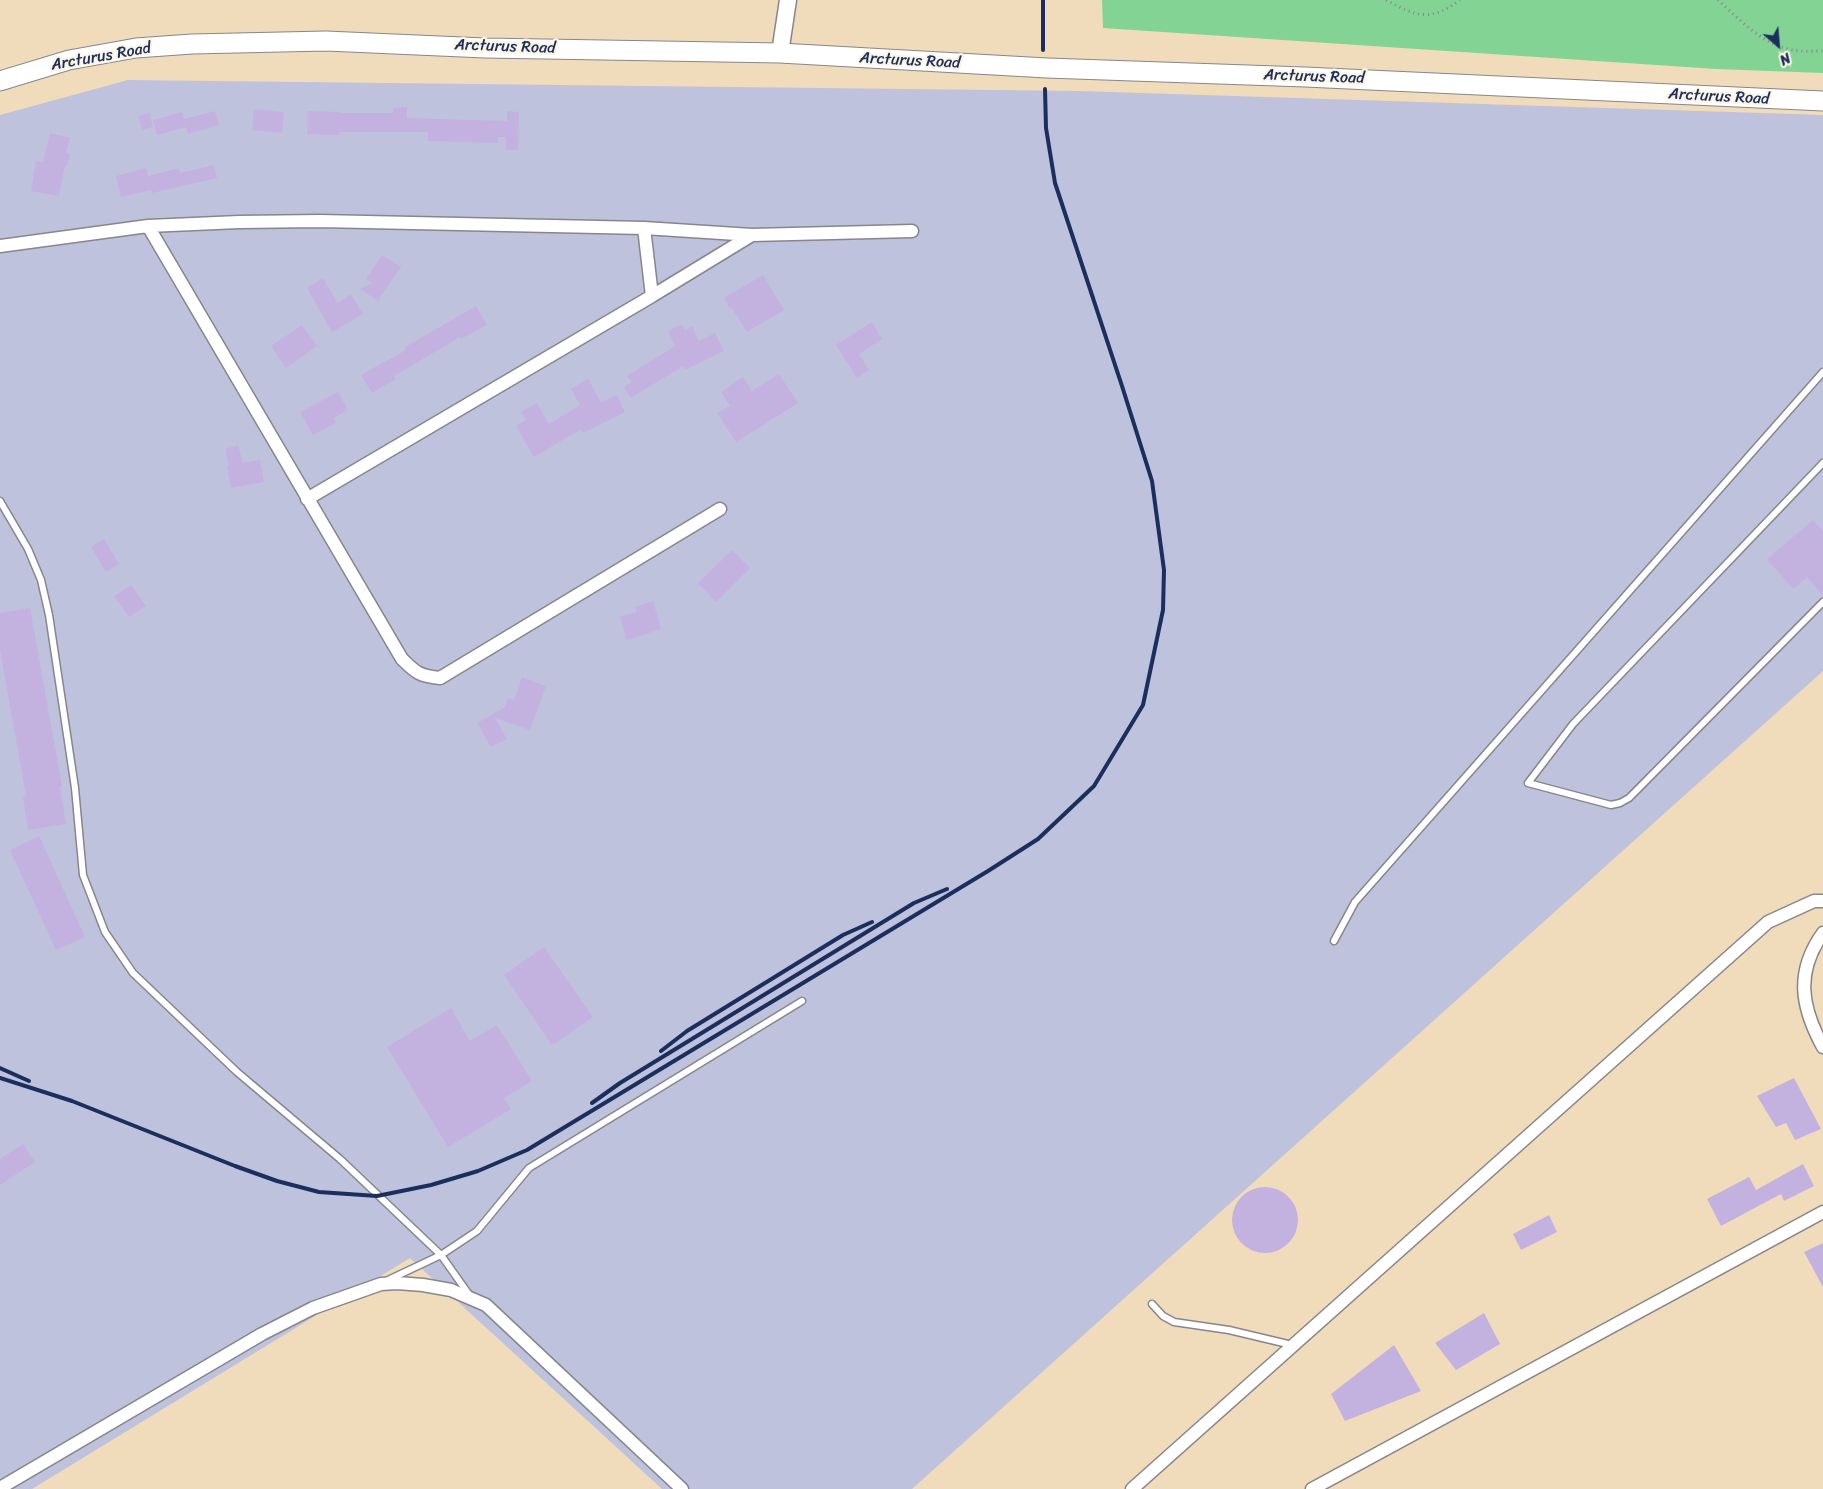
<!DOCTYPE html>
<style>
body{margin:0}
#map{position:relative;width:1823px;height:1489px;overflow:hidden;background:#f0dcbb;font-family:Sriracha,sans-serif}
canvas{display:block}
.north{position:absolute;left:1753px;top:20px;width:50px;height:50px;-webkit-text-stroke:4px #fcf5e5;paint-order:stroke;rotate:153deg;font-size:14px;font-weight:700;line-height:20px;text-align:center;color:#1b2f5e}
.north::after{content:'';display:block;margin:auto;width:18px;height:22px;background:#1b2f5e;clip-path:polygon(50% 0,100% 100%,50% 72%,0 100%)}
</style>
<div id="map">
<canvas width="1823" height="1489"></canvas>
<div class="north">N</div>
</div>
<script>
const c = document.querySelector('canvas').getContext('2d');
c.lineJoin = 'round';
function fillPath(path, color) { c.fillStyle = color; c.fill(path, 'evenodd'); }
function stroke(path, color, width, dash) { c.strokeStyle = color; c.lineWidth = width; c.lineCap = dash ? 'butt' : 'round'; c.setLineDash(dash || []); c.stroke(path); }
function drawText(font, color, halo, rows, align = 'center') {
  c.font = font + ' Sriracha,sans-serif'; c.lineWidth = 4.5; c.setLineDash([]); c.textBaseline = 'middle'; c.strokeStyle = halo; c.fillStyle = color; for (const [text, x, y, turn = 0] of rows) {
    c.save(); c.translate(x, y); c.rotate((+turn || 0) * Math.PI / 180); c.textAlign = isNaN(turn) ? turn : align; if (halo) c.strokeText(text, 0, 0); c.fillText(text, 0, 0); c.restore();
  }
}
const industrial = new Path2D(`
 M128,80L1080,91L1823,115V671L912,1489H662L410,1258L32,1489H0V115Z`);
const green = new Path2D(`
 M1102,0H1823V73L1716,69L1103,28Z`);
const building = new Path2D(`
 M407,107V118L507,121V111L519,112L518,150H506V137H498V143L428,141V132H339V135L307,134L308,111L340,112V113H393V108Z
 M254,109L284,112L282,133L252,130Z
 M215,111L219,125L188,134L184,119Z
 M182,112L186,127L157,135L153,120Z
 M149,113L153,127L142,130L138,116Z
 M50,133L70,138L66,153L70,154L67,166H65L59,196L31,191L36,161L43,162Z
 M214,165L217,178L152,193L151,190L121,197L116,176L146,168L148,176L179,168L180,173Z
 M382,255L399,266L402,265L378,301L360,289L372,283L366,279Z
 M763,275L784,310L747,332L732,308L730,309L724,298Z
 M323,278L338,303L351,294L363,314L332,332L307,288Z
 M476,306L487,325L461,339L460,337L394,376L396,379L372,393L361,375L406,350L405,347Z
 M872,322L882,339L859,354L869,370L857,378L836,345Z
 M682,324L685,330L692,326L699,341L715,333L724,351L685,370L683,366L631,398L624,387L632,382L627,376L675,346L668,331Z
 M302,325L317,346L286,368L271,346Z
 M779,374L798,403L736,442L717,413L730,406L721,392L743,377L752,391Z
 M588,379L601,402L617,395L625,412L583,433L581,429L534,457L516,426L526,420L521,412L537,403L549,424L580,405L571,389Z
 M338,392L348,410L334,418L336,423L313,435L300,412Z
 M238,445L243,463L260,460L264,482L231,488L227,466H229L225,449Z
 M1813,520L1823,531V596L1807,577L1793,589L1767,559Z
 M104,539L119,564L106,572L91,547Z
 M732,550L750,568L716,602L698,583Z
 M131,585L146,606L129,617L114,596Z
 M653,601L661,629L627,640L620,617L637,612L635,607Z
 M30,608L62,786L60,787L66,824L28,830L23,797L26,796L0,650V613Z
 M522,677L546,686L530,730L495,718L507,739L491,747L477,723L504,708L508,698L514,700Z
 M39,836L85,937L56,950L10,850Z
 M544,947L593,1017L552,1045L504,975Z
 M451,1008L470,1041L497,1025L532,1081L504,1098L511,1109L448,1147L387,1047Z
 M1794,1078L1821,1129L1795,1140L1786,1123L1776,1127L1757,1096Z
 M23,1144L35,1162L0,1185V1159Z
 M1803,1164L1814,1186L1784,1201L1781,1194L1721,1226L1707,1199L1749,1177L1756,1190Z
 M1232 1220a33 33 0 1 1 66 0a33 33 0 1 1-66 0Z
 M1549,1215L1557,1232L1521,1250L1513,1234Z
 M1823,1243V1287L1804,1252Z
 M1484,1313L1500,1344L1456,1370L1435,1343Z
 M1394,1345L1421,1391L1345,1421L1331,1394Z`);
const path = new Path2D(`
 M1386,0C1418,17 1429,22 1460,0
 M1718,0C1739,19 1763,45 1792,50C1802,52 1813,51 1823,51`);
const service = new Path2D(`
 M1823,463L1573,724L1528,783L1611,805L1620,803L1629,798L1823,602
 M0,501L28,549L41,580L49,615L75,788L83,875L105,932L133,973L237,1072L340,1159L441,1255L470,1296
 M1334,941L1355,902L1823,372
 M388,1280L441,1255L477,1231L529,1168L802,1001
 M1152,1304L1163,1316L1174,1322L1229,1330L1292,1345`);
const minor = new Path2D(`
 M148,226L402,659C416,673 420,676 440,678L720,509
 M0,246L148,226L239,222L320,221L644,228L752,235L912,231
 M652,296L752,235
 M307,499L652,296L644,228
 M1823,933C1795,972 1801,1007 1823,1047
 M0,1488L262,1334L313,1308L381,1284L397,1283L423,1285L451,1290L486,1305L682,1489
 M1132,1489L1768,922L1814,901H1823
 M1312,1489L1823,1212`);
const tertiary = new Path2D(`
 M780,53L788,0`);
const secondary = new Path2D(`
 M0,81L69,60L136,48L192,44L326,41L485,48L780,53L1047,68L1305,77L1823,101`);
const rail = new Path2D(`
 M1043,0V50
 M661,1051L687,1031L843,935L872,922
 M0,1068L29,1081
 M0,1078L72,1101L235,1166L277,1181L319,1192L377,1196L431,1185L478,1171L527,1150L988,871L1038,839L1094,786L1143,705L1163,610L1164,570L1152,481L1122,386L1055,183L1046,128L1045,89
 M592,1103L620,1083L914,903L947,889`);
const streetNames = [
 ["Arcturus Road",505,47,2],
 ["Arcturus Road",101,57,-10],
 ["Arcturus Road",910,61,3],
 ["Arcturus Road",1314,77,2],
 ["Arcturus Road",1719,97,3]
];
fillPath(industrial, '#bfc2dd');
fillPath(green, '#83d494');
fillPath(building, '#c3b2e0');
stroke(service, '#86868c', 9);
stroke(minor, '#86868c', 15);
stroke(tertiary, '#86868c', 19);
stroke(secondary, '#86868c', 21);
stroke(path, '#86868c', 3, [1, 4]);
stroke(service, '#fff', 6);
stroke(minor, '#fff', 12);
stroke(tertiary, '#fff', 16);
stroke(secondary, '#fff', 19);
stroke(rail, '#1b2f5e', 4);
drawText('16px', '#1b2f5e', '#fcf5e5', streetNames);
</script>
